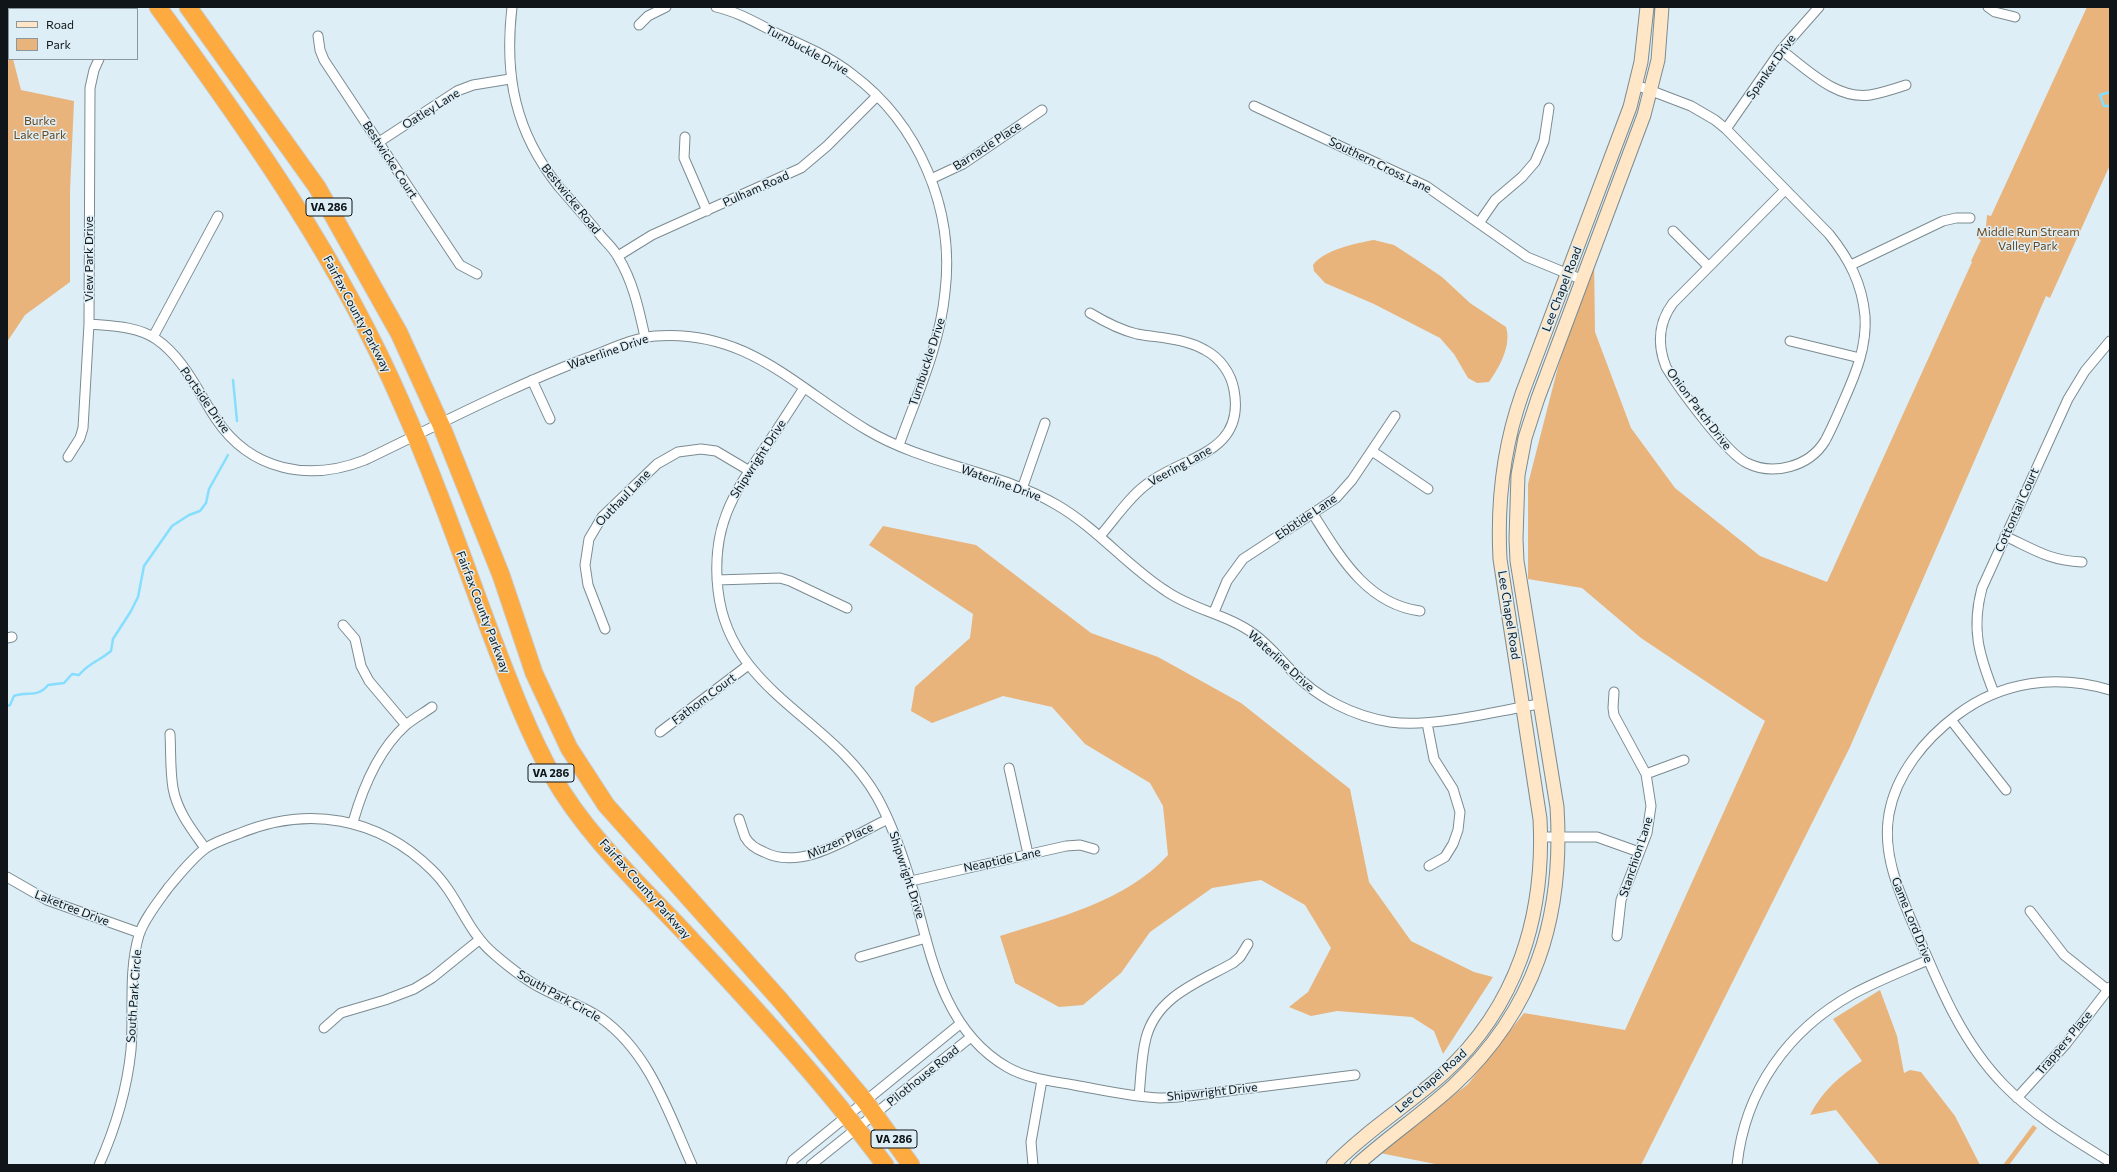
<!DOCTYPE html>
<style>
body{margin:0}
#map{position:relative;width:2117px;height:1172px;overflow:hidden;background:#ddeef6;font-family:Commissioner,sans-serif}
canvas{display:block}
.frame{position:absolute;inset:0;border:8px solid #0f1518;pointer-events:none}
.legend{position:absolute;left:8px;top:8px;width:130px;height:52px;box-sizing:border-box;background:#ddeef6;border:1px solid #8b979d;margin:0;padding:5px 7px;list-style:none;font-size:12px;color:#0f1518}
.legend li{display:flex;align-items:center;gap:8px;height:20px}
.legend b{width:20px;border:1px solid #8b979d}
</style>
<div id="map">
<canvas width="2117" height="1172"></canvas>
<div class="frame"></div>
<ul class="legend">
<li><b style="height:5px;background:#fee6c6"></b>Road</li>
<li><b style="height:11px;background:#e8b47c"></b>Park</li>
</ul>
</div>
<script>
const c = document.querySelector('canvas').getContext('2d');
c.lineJoin = 'round';
function fillPath(path, color) { c.fillStyle = color; c.fill(path, 'evenodd'); }
function stroke(path, color, width, dash) { c.strokeStyle = color; c.lineWidth = width; c.lineCap = dash ? 'butt' : 'round'; c.setLineDash(dash || []); c.stroke(path); }
function drawText(font, color, halo, rows, align = 'center') {
  c.font = font + ' Commissioner,sans-serif'; c.lineWidth = 3; c.setLineDash([]); c.textBaseline = 'middle'; c.strokeStyle = halo; c.fillStyle = color; for (const [text, x, y, turn = 0] of rows) {
    c.save(); c.translate(x, y); c.rotate((+turn || 0) * Math.PI / 180); c.textAlign = isNaN(turn) ? turn : align; if (halo) c.strokeText(text, 0, 0); c.fillText(text, 0, 0); c.restore();
  }
}
const green = new Path2D(`
 M2087,7H2110V165L2050,298L2046,296L1850,747L1641,1165H1440L1380,1153L1468,1084L1524,1013L1625,1030L1765,721L1641,638L1582,588L1528,579V484L1558,367L1594,255L1595,332L1631,428L1675,488L1760,556L1827,582L1972,262L1971,261L1981,240L1978,238L1986,227L1987,215L1991,216Z
 M7,37L9,59H13L21,90L74,101L70,191V282L25,315L7,342Z
 M1374,240L1394,245L1417,260L1442,277L1470,303L1506,327C1512,345 1499,368 1489,382L1477,383L1468,378L1454,354L1440,338L1374,304L1325,283L1314,271L1313,265C1323,250 1357,243 1374,240Z
 M883,526L976,545L1091,633L1158,657L1241,703L1350,789L1369,882L1411,941L1474,972L1493,977L1443,1054L1434,1031L1412,1017L1337,1011L1311,1016L1289,1007L1308,992L1331,948L1305,905L1261,880L1212,888L1150,932L1121,973L1083,1005L1059,1007L1015,983L1000,936C1059,917 1125,902 1168,855L1163,806L1150,783L1085,744L1052,707L1003,696L932,723L911,711L915,687L970,638L973,614L869,545Z
 M1880,990L1897,1036L1904,1073L1910,1070L1921,1072L1955,1116L1980,1165H1880L1836,1110L1810,1115C1824,1089 1839,1077 1862,1061L1833,1019Z
 M2033,1125L2037,1128L2009,1165H2003Z`);
const stream = new Path2D(`
 M2110,92L2100,95L2104,106H2110
 M233,380L237,421
 M7,706L10,705L14,696C27,691 38,698 48,685L64,683L72,674L79,675C90,662 98,662 111,651L113,639L131,611L138,597L144,566L172,526L189,515L200,511L206,503L209,489L228,455`);
const street = new Path2D(`
 M512,7C504,76 515,132 559,187C573,203 587,219 601,236C606,242 614,249 618,257C633,281 639,310 645,337
 M716,7C739,12 760,25 780,35C805,46 830,57 852,74C919,124 955,209 945,292C940,345 917,395 899,445
 M1988,7L1995,12L2015,17
 M117,9V7
 M639,25L648,16L666,7
 M318,36L320,50L324,60L460,265L477,274
 M1781,50C1807,69 1836,100 1870,95C1882,93 1894,89 1906,85
 M1636,85L1691,106L1715,120L1726,129L1829,234C1849,259 1862,283 1865,316C1867,346 1856,373 1844,400C1838,414 1832,428 1825,441C1809,467 1773,476 1747,463C1727,454 1678,387 1666,367C1657,344 1658,323 1673,303L1785,190
 M1254,106L1426,186L1527,257L1583,280
 M1726,129L1781,50L1819,7
 M685,137L684,158L707,211
 M379,142L457,91L473,85L510,79
 M931,179L963,164L1042,110
 M1479,223L1495,200L1522,177L1535,162L1544,141L1549,108
 M1673,231L1708,266
 M618,256L652,235L801,168L827,146L877,96
 M1851,265L1943,221L1956,218H1970
 M1090,313C1105,322 1120,330 1137,334C1159,338 1185,338 1205,350C1220,358 1231,373 1234,390C1246,454 1183,456 1147,484C1129,497 1115,519 1100,536
 M89,324C111,326 137,326 156,339C184,358 198,392 216,419C251,471 309,482 365,460C438,425 510,387 587,358C609,350 632,338 655,336C747,329 795,387 867,430C925,465 999,471 1057,505C1098,529 1127,566 1166,591C1193,610 1227,614 1254,634C1269,645 1279,658 1292,671C1317,698 1353,716 1390,722C1434,728 1495,711 1540,704
 M153,337L218,216
 M1790,341L1860,358
 M532,380L550,419
 M804,388C791,408 779,427 766,446C732,495 711,528 718,590C729,692 832,717 877,797C892,824 902,853 911,883C930,950 941,1029 1007,1067C1028,1079 1051,1081 1074,1085C1102,1090 1131,1097 1160,1098C1185,1098 1210,1093 1235,1090C1275,1085 1315,1080 1355,1075
 M1372,451L1428,489
 M68,457L80,438L83,428L89,324L90,88L94,70L99,59
 M1022,489L1045,423
 M1313,514C1339,555 1366,604 1420,611
 M2005,536C2033,549 2050,561 2082,562
 M717,580L780,578L790,581L847,608
 M1214,612L1227,581L1243,559L1336,498L1352,480L1395,416
 M343,625L355,639L361,666L369,681L406,725
 M605,629L588,585L585,565L589,539L602,517L657,464L678,452L701,449L716,451L748,470
 M7,638L12,637
 M2110,690C2056,674 2002,681 1957,715C1925,739 1896,774 1889,814C1881,858 1903,900 1919,938C1941,990 1963,1043 2003,1084C2034,1116 2073,1139 2110,1162
 M1614,692L1613,708L1614,715L1646,774L1651,806L1647,833L1621,900L1617,936
 M1994,693C1979,655 1971,629 1982,588L2068,399L2085,371L2110,341
 M1951,720L2006,790
 M1427,723L1434,759L1453,789L1460,812L1458,830L1453,844L1445,857L1429,866
 M660,732L747,666
 M170,734C171,752 170,770 173,788C177,811 192,830 205,848
 M1009,768L1028,854
 M1646,774L1684,760
 M739,819C741,825 743,831 745,837C749,844 756,849 764,852C802,872 852,836 888,819
 M353,822C363,787 378,750 406,725C414,718 424,713 432,707
 M1541,837H1597L1639,852
 M7,877L47,900L140,933
 M911,881L1066,846L1080,845L1094,849
 M2030,911L2064,955L2108,990
 M860,957L926,938
 M324,1028L341,1013L385,1000L414,989L432,978L479,940
 M1139,1096C1141,1077 1141,1057 1146,1038C1157,996 1199,982 1233,963L1240,957L1248,944
 M2017,1098L2066,1044L2110,987
 M99,1165C115,1129 127,1089 131,1050C134,1012 128,972 139,935C144,919 158,902 168,888C179,875 192,858 206,848C215,842 227,838 238,834C308,805 378,817 432,870C458,895 467,932 494,954C509,967 525,980 543,989C562,999 583,1006 601,1018C650,1053 668,1112 692,1165
 M791,1165L793,1160L960,1024
 M811,1165L971,1037
 M1033,1165L1031,1142L1042,1080
 M1737,1165C1745,1090 1788,1030 1853,994C1877,981 1903,971 1928,960`);
const secondary = new Path2D(`
 M1333,1165C1366,1131 1408,1105 1443,1074C1517,1007 1545,916 1540,819L1500,559C1497,502 1503,448 1522,394L1630,107L1641,62L1647,7
 M1357,1165C1388,1137 1422,1114 1453,1086C1535,1010 1564,917 1557,807L1517,561L1516,539L1518,475L1525,438L1538,398L1644,115L1658,60L1662,7`);
const highway = new Path2D(`
 M158,7C250,133 339,259 401,402C434,476 461,553 489,629C508,678 526,728 552,775C586,835 639,884 686,934C755,1008 824,1083 885,1165
 M188,7L317,187L399,333L441,425L501,575L534,673L569,748L606,805L781,1001L865,1101L911,1165`);
const shields = [
 [329,207,46],
 [551,773,46],
 [894,1139,46]
];
const shieldNames = [
 ["VA 286",329,207],
 ["VA 286",551,773],
 ["VA 286",894,1139]
];
const streetNames = [
 ["Turnbuckle Drive",807,50,28],
 ["Spanker Drive",1771,67,-55],
 ["Oatley Lane",431,109,-32],
 ["Barnacle Place",987,146,-33],
 ["Bestwicke Court",390,160,57],
 ["Southern Cross Lane",1380,165,26],
 ["Pulham Road",756,189,-24],
 ["Bestwicke Road",571,199,51],
 ["View Park Drive",89,259,-90],
 ["Lee Chapel Road",1562,289,-69],
 ["Fairfax County Parkway",357,314,62],
 ["Waterline Drive",608,352,-19],
 ["Turnbuckle Drive",927,362,-72],
 ["Portside Drive",205,400,55],
 ["Onion Patch Drive",1699,409,53],
 ["Shipwright Drive",758,459,-57],
 ["Veering Lane",1180,466,-29],
 ["Waterline Drive",1001,483,20],
 ["Outhaul Lane",623,498,-46],
 ["Cottontail Court",2017,510,-66],
 ["Ebbtide Lane",1306,517,-34],
 ["Fairfax County Parkway",483,612,69],
 ["Lee Chapel Road",1509,615,81],
 ["Waterline Drive",1281,661,42],
 ["Fathom Court",704,699,-37],
 ["Mizzen Place",840,841,-24],
 ["Stanchion Lane",1636,857,-72],
 ["Neaptide Lane",1002,860,-12],
 ["Shipwright Drive",907,875,72],
 ["Fairfax County Parkway",645,889,48],
 ["Laketree Drive",72,908,21],
 ["Game Lord Drive",1912,920,68],
 ["South Park Circle",134,996,-86],
 ["South Park Circle",559,996,29],
 ["Trappers Place",2064,1043,-50],
 ["Pilothouse Road",923,1076,-39],
 ["Lee Chapel Road",1431,1081,-41],
 ["Shipwright Drive",1212,1092,-6]
];
const parkNames = [
 ["Burke",40,121],
 ["Lake Park",40,135],
 ["Middle Run Stream",2028,232],
 ["Valley Park",2028,246]
];
fillPath(green, '#e8b47c');
stroke(stream, '#86deff', 2.5);
stroke(street, '#7b8b91', 11);
stroke(secondary, '#7b8b91', 15);
stroke(highway, '#cacccc', 19);
stroke(street, '#fff', 9);
stroke(secondary, '#fee6c6', 13);
stroke(highway, '#fdaa40', 17);
for (const [x, y, w] of shields) { const box = new Path2D(); box.roundRect(x - w / 2, y - 9, w, 18, 3); c.fillStyle = '#ddeef6'; c.fill(box); stroke(box, '#0f1518', 1); }
drawText('bold 11px', '#0f1518', null, shieldNames);
drawText('12px', '#0f1518', '#ddeef6', streetNames);
drawText('12px', '#6a461b', '#ddeef6', parkNames);
</script>
